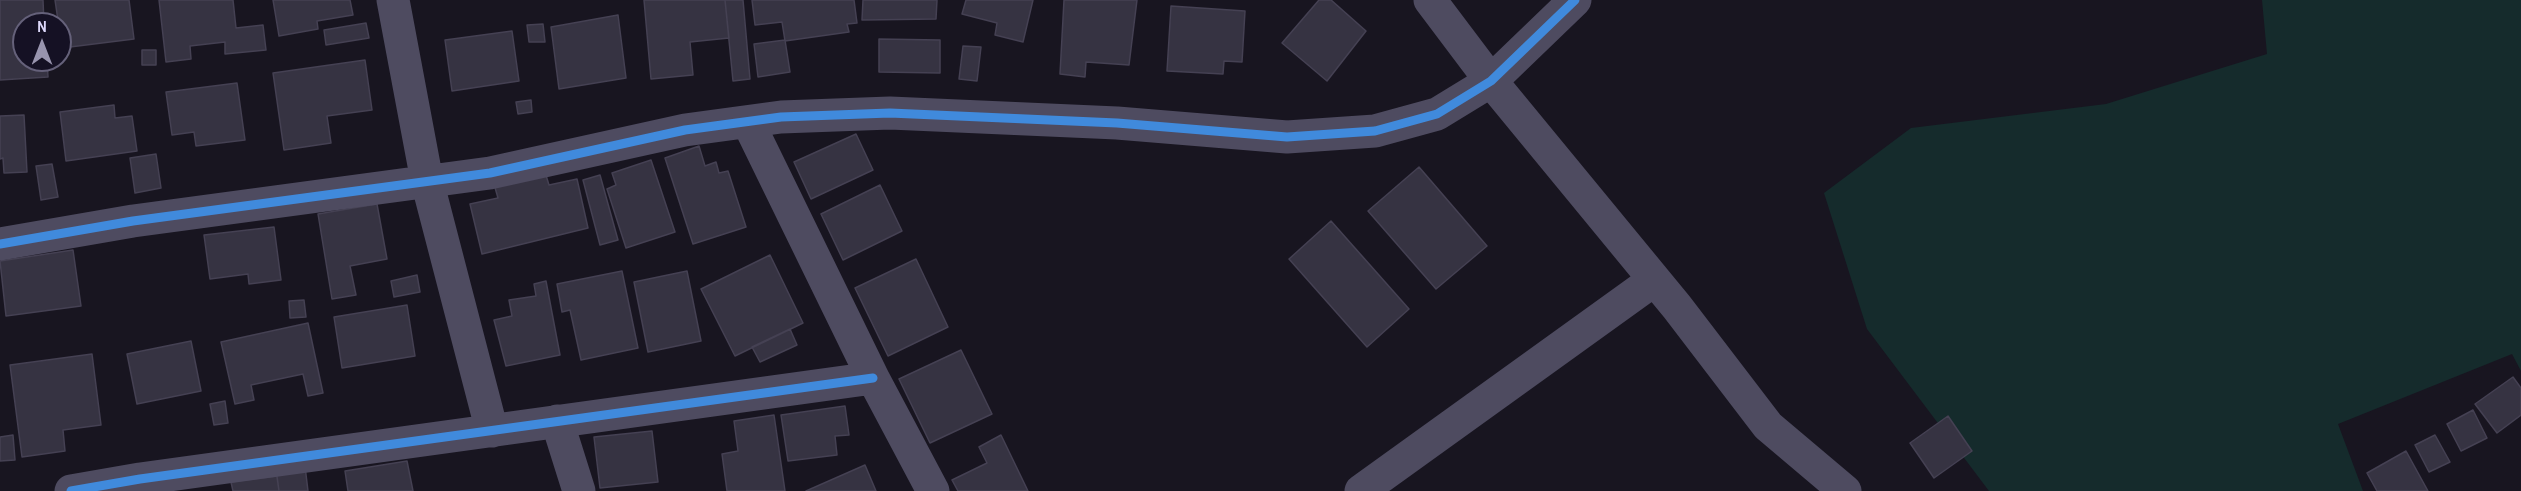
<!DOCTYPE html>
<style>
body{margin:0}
#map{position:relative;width:2521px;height:491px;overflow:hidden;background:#181520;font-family:"Archivo Narrow",sans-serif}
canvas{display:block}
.north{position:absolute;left:12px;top:12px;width:60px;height:60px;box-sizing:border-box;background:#151124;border:2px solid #65617a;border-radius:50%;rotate:0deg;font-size:16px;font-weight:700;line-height:24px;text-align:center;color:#ddd8fb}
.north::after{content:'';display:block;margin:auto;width:21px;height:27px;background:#9894ae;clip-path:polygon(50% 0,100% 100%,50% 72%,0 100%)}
</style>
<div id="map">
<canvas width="2521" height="491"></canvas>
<div class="north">N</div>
</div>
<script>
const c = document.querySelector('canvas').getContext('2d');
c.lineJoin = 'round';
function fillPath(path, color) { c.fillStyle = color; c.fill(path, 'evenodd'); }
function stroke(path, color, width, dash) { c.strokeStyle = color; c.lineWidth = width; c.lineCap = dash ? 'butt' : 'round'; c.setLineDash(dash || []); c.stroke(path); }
const green = new Path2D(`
 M2262,0H2521V371L2512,354L2338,424L2363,491H1989L1867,329L1824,193L1911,128L2106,104L2267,54Z`);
const building = new Path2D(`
 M0,0H43L44,24H24V60H47L48,77L0,80Z
 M55,0H129L134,39L62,48Z
 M159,0H233L236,28L263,25L266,50L225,54V42L190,46L191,59L166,62Z
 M273,0H350L353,15L317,21L318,29L279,36Z
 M644,0H725L729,38L690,42L693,75L651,79Z
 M725,0H743L750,79L733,81Z
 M752,0H854L857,23L847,24L849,32L785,41L782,22L755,25Z
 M863,0H937L936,19L862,20Z
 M966,0H1033L1023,42L995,35L997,23L962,14Z
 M1064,0H1137L1129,65L1086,62L1085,77L1060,74Z
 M1319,0H1331L1366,31L1327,81L1282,43Z
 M1171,6L1245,11L1242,62L1224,61L1223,74L1167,71Z
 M618,15L626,78L559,89L551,27Z
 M366,23L369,38L326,45L324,30Z
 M543,24L545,42H529L527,25Z
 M512,31L519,81L452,91L445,40Z
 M879,39L940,40V73L879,72Z
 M785,40L790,72L758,77L754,44Z
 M963,46L981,47L977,81L959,79Z
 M142,50H156V65H142Z
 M365,60L372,110L327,116L331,143L284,150L273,73Z
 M237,83L245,140L196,146L194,132L172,135L166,92Z
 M531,100L532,112L518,114L516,102Z
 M114,105L115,118L132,116L137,151L66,161L60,112Z
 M24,115L27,172L4,173L3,158L0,159V116Z
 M856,134L873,170L811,199L794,162Z
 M699,146L705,166L716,162L719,173L728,171L746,227L693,244L665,158Z
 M156,154L161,188L135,193L130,158Z
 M651,160L675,232L626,248L607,189L616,185L612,173Z
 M52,164L58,197L41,200L36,166Z
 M1419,167L1487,246L1436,289L1368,211Z
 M545,172L549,185L577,179L588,228L482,254L470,204L498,198L494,184Z
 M600,175L618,240L600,245L583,180Z
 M880,185L902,231L843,260L821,214Z
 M377,204L387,259L350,266L356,295L332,299L318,214Z
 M1331,221L1409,309L1367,347L1289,259Z
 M274,227L281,280L249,284L248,274L210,279L204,235Z
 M73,250L81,306L6,316L0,261Z
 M770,255L803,323L735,356L701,289Z
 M916,259L948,327L888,356L855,288Z
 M622,271L638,348L581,360L570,310L562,312L557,284Z
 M687,271L701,341L648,352L634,282Z
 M417,275L420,292L394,297L391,281Z
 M546,281L560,355L506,366L494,320L512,316L509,300L536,296L534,284Z
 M304,300L306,317L290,318L289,301Z
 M407,305L415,356L342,368L334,317Z
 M308,323L323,393L308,396L303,374L251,385L254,400L235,404L221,342Z
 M790,329L797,345L760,362L752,347Z
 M191,341L201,391L137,404L127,354Z
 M961,350L992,414L930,443L899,379Z
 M92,354L101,425L63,430L65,451L22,457L10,365Z
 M2513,377L2521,388V415L2497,433L2475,404Z
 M225,401L228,423L214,425L210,404Z
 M845,406L849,435L835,436L837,455L788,461L781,415Z
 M2473,410L2487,438L2461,451L2447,424Z
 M774,415L785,491H727L722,454L738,451L734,421Z
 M1948,416L1972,451L1934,478L1910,443Z
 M652,431L658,482L600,488L594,437Z
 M13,435L15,460L0,461V437Z
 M1001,435L1028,491H958L952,480L987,463L979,447Z
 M2435,435L2450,462L2429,472L2415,445Z
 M2406,451L2428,491H2377L2367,473Z
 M407,461L413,491H348L345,471Z
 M865,465L876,491H806Z
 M305,466L308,491H279L276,470Z
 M277,476L279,491H233L231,482Z`);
const minor = new Path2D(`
 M393,0L427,181L492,431
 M1430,0L1491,81L1677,307L1768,426L1845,491
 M748,122L873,378L933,491
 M0,244L133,221L490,173L685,130L781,117L890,113L1117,123L1287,137L1375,131L1437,114L1491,81L1575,0
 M557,421L579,491
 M71,491L140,479L873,378
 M1361,491L1654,280`);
const cycleway = new Path2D(`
 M0,244L133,221L490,173L685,130L781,117L890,113L1117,123L1287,137L1375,131L1437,114L1491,81L1575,0
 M71,491L140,479L873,378`);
fillPath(green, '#152b2c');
fillPath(building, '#363342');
stroke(building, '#454153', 1.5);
stroke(minor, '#4e4b60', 33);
stroke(cycleway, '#408adc', 9);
</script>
